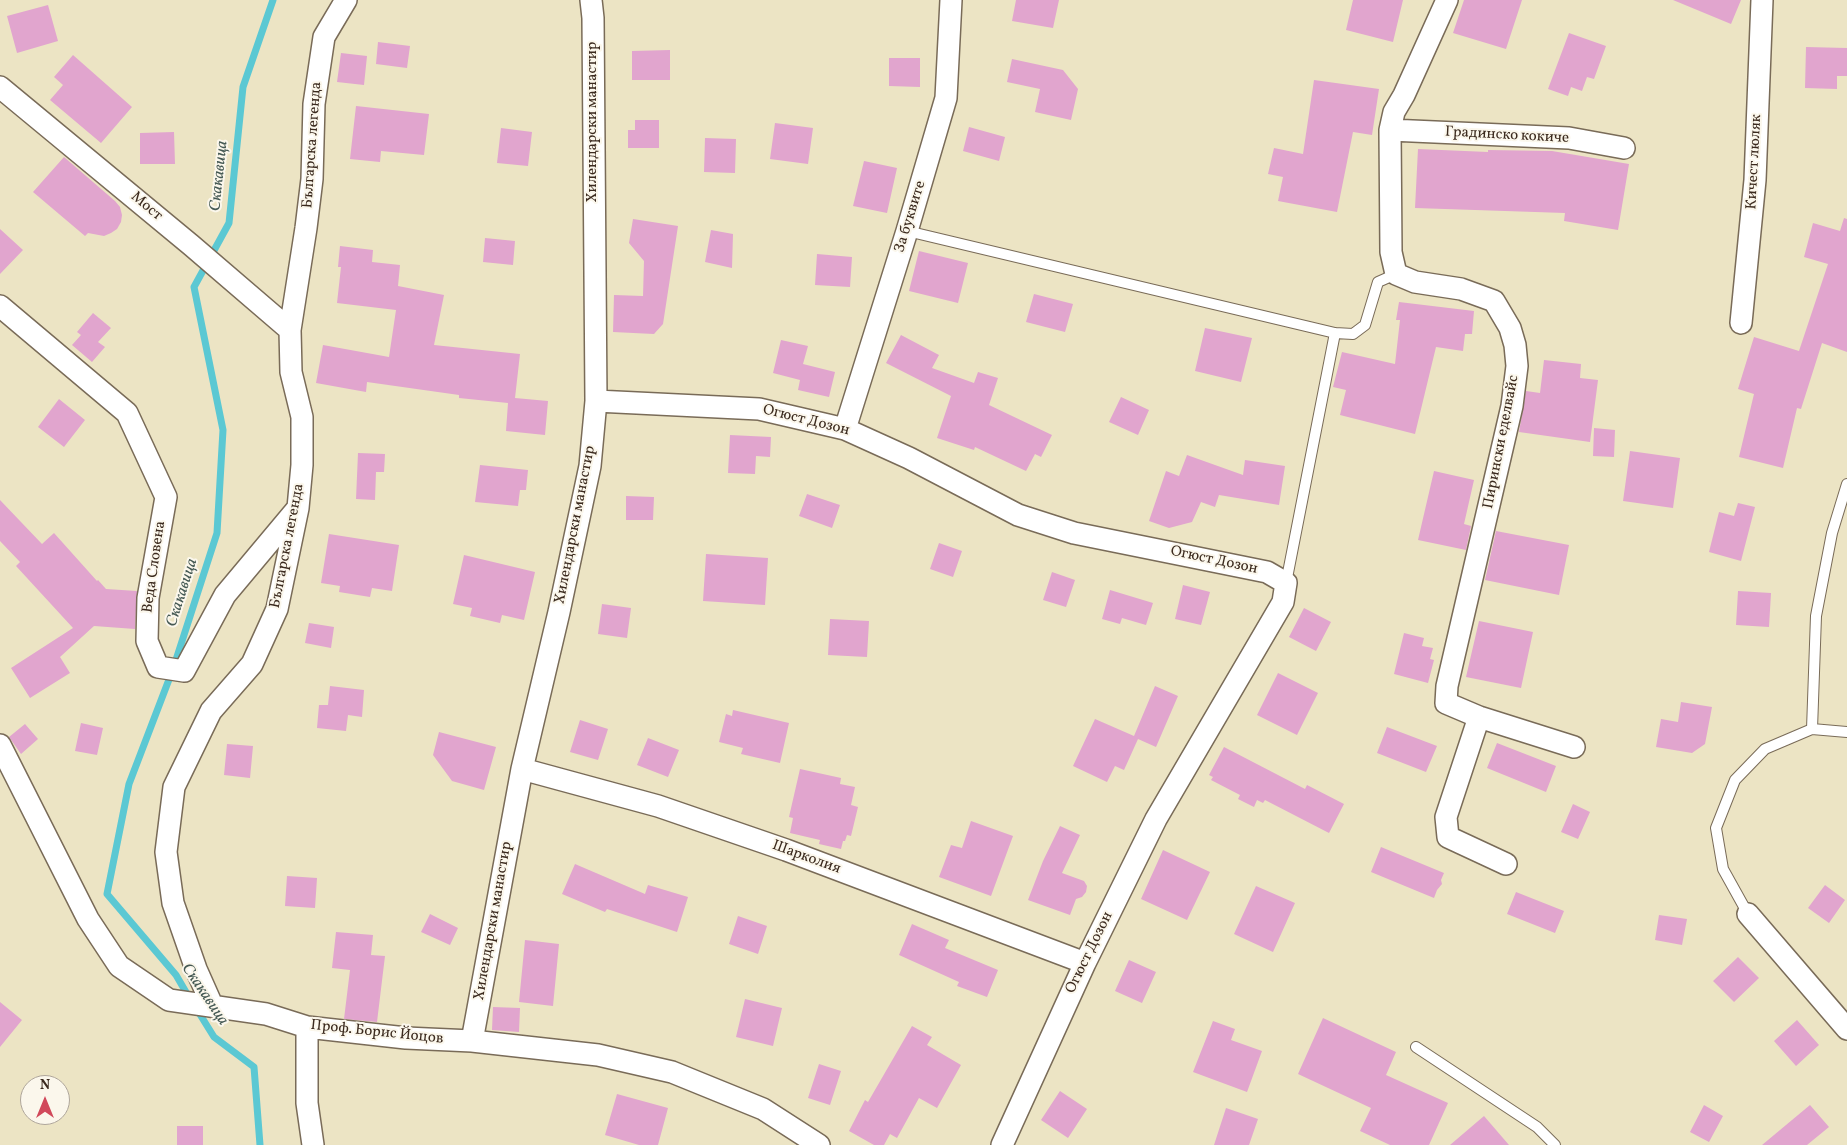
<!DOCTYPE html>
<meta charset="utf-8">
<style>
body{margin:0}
#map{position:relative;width:1847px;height:1145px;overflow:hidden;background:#ece4c4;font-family:Vollkorn,serif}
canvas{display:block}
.north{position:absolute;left:20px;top:1075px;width:50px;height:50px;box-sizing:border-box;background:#fbf7ec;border:1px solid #aea59a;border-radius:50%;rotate:0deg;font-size:14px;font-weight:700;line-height:20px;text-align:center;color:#3b2a1e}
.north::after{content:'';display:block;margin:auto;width:18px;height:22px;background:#d1495b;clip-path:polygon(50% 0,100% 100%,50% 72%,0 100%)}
</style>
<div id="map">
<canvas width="1847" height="1145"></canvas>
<div class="north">N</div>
</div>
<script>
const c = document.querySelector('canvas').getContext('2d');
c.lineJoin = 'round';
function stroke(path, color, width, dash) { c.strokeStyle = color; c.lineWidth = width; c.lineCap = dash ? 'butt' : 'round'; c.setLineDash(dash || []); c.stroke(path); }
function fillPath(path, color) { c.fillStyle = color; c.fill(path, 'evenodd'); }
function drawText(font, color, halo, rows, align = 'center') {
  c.font = font + ' Vollkorn,serif'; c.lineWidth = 4; c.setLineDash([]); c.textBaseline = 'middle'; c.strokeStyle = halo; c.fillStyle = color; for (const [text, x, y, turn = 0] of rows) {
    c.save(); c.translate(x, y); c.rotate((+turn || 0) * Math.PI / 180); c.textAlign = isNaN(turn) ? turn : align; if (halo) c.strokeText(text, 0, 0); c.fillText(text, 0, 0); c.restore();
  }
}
const stream = new Path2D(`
 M190,999L176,975L107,894L129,784L173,669L217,533L223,430L194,287L229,223L243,87L273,0
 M196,1008L214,1037L254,1067L260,1145`);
const building = new Path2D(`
 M1016,0H1059L1053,28L1012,21Z
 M1353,0H1403L1393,42L1346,30Z
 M1464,0H1522L1506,49L1453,33Z
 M1673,0H1741L1731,24Z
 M48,5L58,41L17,53L7,16Z
 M1569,33L1606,46L1594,79L1587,77L1582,91L1571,87L1568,96L1548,89Z
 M378,42L410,46L407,68L376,64Z
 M1806,47L1847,48V76H1837V89L1805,88Z
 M670,50V80H632V51Z
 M341,53L367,56L364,85L337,82Z
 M73,55L132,107L101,143L50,100L63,85L54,77Z
 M889,58H920V87L889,86Z
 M1012,59L1063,70L1078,89L1071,120L1035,112L1040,89L1007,82Z
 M1314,80L1379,89L1372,135L1353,132L1337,212L1278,201L1283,177L1268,174L1274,148L1303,154Z
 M356,106L429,114L424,155L381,151L380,162L350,159Z
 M635,120H659V148H628V130H635Z
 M775,123L813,128L808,164L770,159Z
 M969,127L1005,137L999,161L963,151Z
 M501,128L532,132L528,166L497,163Z
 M174,132L175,164H140V133Z
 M705,138L736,139L735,173L704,172Z
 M1418,149L1488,152V150L1552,151L1629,164L1618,230L1564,221L1565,213L1415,208Z
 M64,157L115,201L120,207L122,215L121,222L117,229L111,233L104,236L88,233L85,236L33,192Z
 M864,161L897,168L887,213L853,206Z
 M1844,218L1847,219V352L1822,343L1801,409L1797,408L1783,468L1739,457L1754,394L1738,389L1754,337L1799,351L1828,264L1804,257L1813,223L1840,231Z
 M633,219L678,226L663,324L654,334L613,332L614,295L643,296L644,261L629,243Z
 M0,229L23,250L0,274Z
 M711,230L733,234L732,268L705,262Z
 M485,238L515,241L513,265L483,262Z
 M340,246L373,250L372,262L400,265L398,286L444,295L434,345L520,354L515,398L548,401L545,435L506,431L508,403L459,398V395L367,382L366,392L316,383L323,345L389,357L396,310L337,303L341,267H338Z
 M919,251L968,263L958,303L909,291Z
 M817,254L852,257L850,287L815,285Z
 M1034,294L1073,304L1065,332L1026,322Z
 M1399,302L1474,311L1472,334H1465L1463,351L1436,347L1415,434L1340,415L1346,390L1333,387L1342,352L1395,364L1400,320H1396Z
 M93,313L111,328L98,342L105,347L92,362L72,345L81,335L77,332Z
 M1205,328L1252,338L1241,382L1195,371Z
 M901,335L939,355L932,368L974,383L978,372L998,378L989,405L1052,435L1041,457L1035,454L1026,471L975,447L974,450L937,438L951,396L886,363Z
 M781,340L808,346L803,364L835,372L829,397L798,390L800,380L773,373Z
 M1544,360L1581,364L1580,378L1598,380L1590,442L1519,432L1526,391L1540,393Z
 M1121,397L1149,410L1138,435L1109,422Z
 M59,399L85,420L64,447L38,427Z
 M1594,428L1615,430L1614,457L1593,456Z
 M730,435L771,437L770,457L756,456L755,474L728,473Z
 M1630,451L1680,458L1673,508L1623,501Z
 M358,453L385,454L384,472H376L375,500L356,499Z
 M1187,455L1243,475L1245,460L1285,466L1279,505L1219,495L1215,507L1201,502L1192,522L1169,528L1149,521L1166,471L1179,476Z
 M480,465L528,470L526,490H520L518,506L475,502Z
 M1434,471L1474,480L1464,524L1471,526L1466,550L1418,540Z
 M807,494L840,505L832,528L799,516Z
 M626,496L654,497L653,520H626Z
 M0,500L42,544L54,533L97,581L98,580L106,589L137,591L135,629L94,626L60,657L70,673L30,698L11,668L73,628L16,566L20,562L0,541Z
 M1738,503L1755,507L1741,561L1709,552L1719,512L1734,516Z
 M1496,531L1569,545L1559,595L1485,580Z
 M329,534L399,545L392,591L372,588L370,597L339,592L340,586L321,583Z
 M939,543L962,551L953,577L930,569Z
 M706,554L768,558L765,605L703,601Z
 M464,555L535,572L524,620L502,615L500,623L470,616L472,608L453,604Z
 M1052,572L1075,580L1066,607L1043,600Z
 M1183,585L1210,592L1201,625L1175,619Z
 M1110,590L1153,603L1146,625L1122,618L1120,624L1102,619Z
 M1738,591L1771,593L1769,627L1736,625Z
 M602,604L631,608L627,638L598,634Z
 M1304,608L1331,622L1316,651L1289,637Z
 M830,619L869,621L867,657L828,655Z
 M1479,621L1533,632L1521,688L1466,677Z
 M309,623L334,627L331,648L305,643Z
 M1404,633L1424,638L1422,646L1433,648L1430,659L1434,660L1428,683L1394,674Z
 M1278,673L1318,693L1297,735L1257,715Z
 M330,686L364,690L362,717L348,715L346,731L317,728L319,705H328Z
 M1155,686L1178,696L1156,747L1138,739L1124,770L1115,766L1107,782L1073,766L1095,719L1134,736Z
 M1681,702L1712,707L1705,744L1692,753L1656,747L1661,719L1678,722Z
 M733,710L789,723L780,763L741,754L743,748L719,742L726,714L732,716Z
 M580,720L608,729L598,760L570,752Z
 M81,723L103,728L97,755L75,751Z
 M25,724L38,739L21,754L9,737Z
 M1387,727L1437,746L1426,772L1377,753Z
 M439,732L496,747L484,790L452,781L433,755Z
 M648,738L679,750L668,777L637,765Z
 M1497,743L1556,766L1546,792L1487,768Z
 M227,744L253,746L250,778L224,775Z
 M1224,747L1305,789L1307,785L1344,804L1329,833L1265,800L1263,803L1257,800L1254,807L1238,799L1240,795L1211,780L1213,777L1209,775Z
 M800,769L841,778L840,784L855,787L851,805L858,807L851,836L847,835L845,841H843L841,849L819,844L820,840L790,833L793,818L789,817Z
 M1573,804L1590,812L1578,839L1561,832Z
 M971,821L1013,836L991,896L939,877L951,845L962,848Z
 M1060,826L1080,835L1062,873L1084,881L1087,886L1086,892L1082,897L1076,899L1070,915L1028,900L1043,861Z
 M1381,847L1444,873L1441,880L1442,884L1437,890L1434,898L1371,872Z
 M1163,850L1210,872L1187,920L1141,899Z
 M575,864L645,894L648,885L688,897L677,932L607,909L605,912L562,894Z
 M287,876L317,878L315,908L285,906Z
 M1825,885L1845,900L1829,923L1808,908Z
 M1256,886L1295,903L1273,952L1234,934Z
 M1516,892L1564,911L1555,933L1507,914Z
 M430,914L458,928L450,945L421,932Z
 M1659,915L1687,919L1682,945L1655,940Z
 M738,916L767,926L758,954L729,944Z
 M912,924L949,940L945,948L998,970L987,997L957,986L959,982L899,955Z
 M336,932L373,935L371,955L385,956L377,1022L344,1019L350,970L332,968Z
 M525,940L559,944L553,1006L519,1002Z
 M1738,957L1759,978L1734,1002L1713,981Z
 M1129,960L1156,972L1142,1003L1115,991Z
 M745,999L782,1008L773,1046L736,1037Z
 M0,1002L22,1020L0,1047Z
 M493,1007L520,1008L519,1032L492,1030Z
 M1323,1018L1396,1052L1386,1075L1448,1103L1429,1145H1390L1360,1131L1371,1108L1298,1074Z
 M1797,1020L1819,1045L1796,1066L1774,1041Z
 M1213,1021L1235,1029L1231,1040L1262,1051L1247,1092L1193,1072Z
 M912,1026L932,1037L927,1045L961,1065L937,1108L919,1098L897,1138L890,1134L884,1145H874L849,1131L865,1100L868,1102Z
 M819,1064L841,1071L830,1105L808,1098Z
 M1060,1091L1087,1109L1068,1138L1041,1120Z
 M617,1094L668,1108L658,1145H639L605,1135Z
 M1704,1105L1723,1116L1709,1142L1690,1132Z
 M1810,1105L1829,1127L1807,1145H1762Z
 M1226,1108L1258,1119L1249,1145H1214Z
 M1484,1116L1509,1145H1450Z
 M177,1126H203V1145H177Z`);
const service = new Path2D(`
 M907,231L1335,333L1353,334L1365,325L1378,282L1396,274
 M1286,583L1335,333
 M1812,729L1816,616L1832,533L1847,484
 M1748,914L1723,869L1716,828L1735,780L1765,749L1812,729L1847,732
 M1416,1047L1537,1127L1555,1145`);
const minor = new Path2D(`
 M1447,0L1404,95L1394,112L1390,130L1391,252L1396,274L1415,282L1461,289L1494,301L1510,328L1515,345L1517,366L1512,406L1447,686L1446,703L1479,717L1574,747
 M0,87L191,245L290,330
 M1390,130L1569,138L1624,148
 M0,306L127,413L166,497L148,598L147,641L158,667L184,671L225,595L297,509
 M1741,323L1755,180L1762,0
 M596,401L759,409L845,429L909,458L1018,515L1074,533L1267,572L1286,583L1283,602L1156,819L1085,963L1002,1145
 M845,429L907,231L946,98L951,0
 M1479,717L1446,817L1448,837L1506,864
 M0,745L88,919L119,966L169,1000L266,1014L307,1027L406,1038L472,1041L598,1055L672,1072L763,1109L819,1145
 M522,769L658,806L786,850L1085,963
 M1748,914L1847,1029
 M212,1005L196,969L173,903L166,852L174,787L211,711L252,664L277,609L298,508L302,465V417L291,372L290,330L306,228L312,179L314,104L324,37L346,0
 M307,1027V1103L313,1145
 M472,1041L522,769L559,612L590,466L596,401L593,18L591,0`);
const streetNames = [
 ["Хилендарски манастир",593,122,-90],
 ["Градинско кокиче",1507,136,3],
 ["Българска легенда",313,145,-86],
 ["Кичест люляк",1755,162,-87],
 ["Мост",146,207,40],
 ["За буквите",911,217,-73],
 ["Огюст Дозон",806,421,14],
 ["Пирински еделвайс",1502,442,-79],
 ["Хилендарски манастир",576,525,-79],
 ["Българска легенда",288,546,-79],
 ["Огюст Дозон",1214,561,12],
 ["Веда Словена",155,567,-82],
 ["Шарколия",806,858,20],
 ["Хилендарски манастир",494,921,-80],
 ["Огюст Дозон",1090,953,-64],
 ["Проф. Борис Йоцов",377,1033,6]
];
const waterNames = [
 ["Скакавица",220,176,-84],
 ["Скакавица",183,593,-72],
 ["Скакавица",204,995,56]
];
stroke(stream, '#5bc8d3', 7);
fillPath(building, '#e1a5ce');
stroke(service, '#796b58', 12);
stroke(minor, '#796b58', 24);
stroke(service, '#fff', 10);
stroke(minor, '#fff', 21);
drawText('15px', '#3b2a1e', '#fbf7ec', streetNames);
drawText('italic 16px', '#455954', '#fbf7ec', waterNames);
</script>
